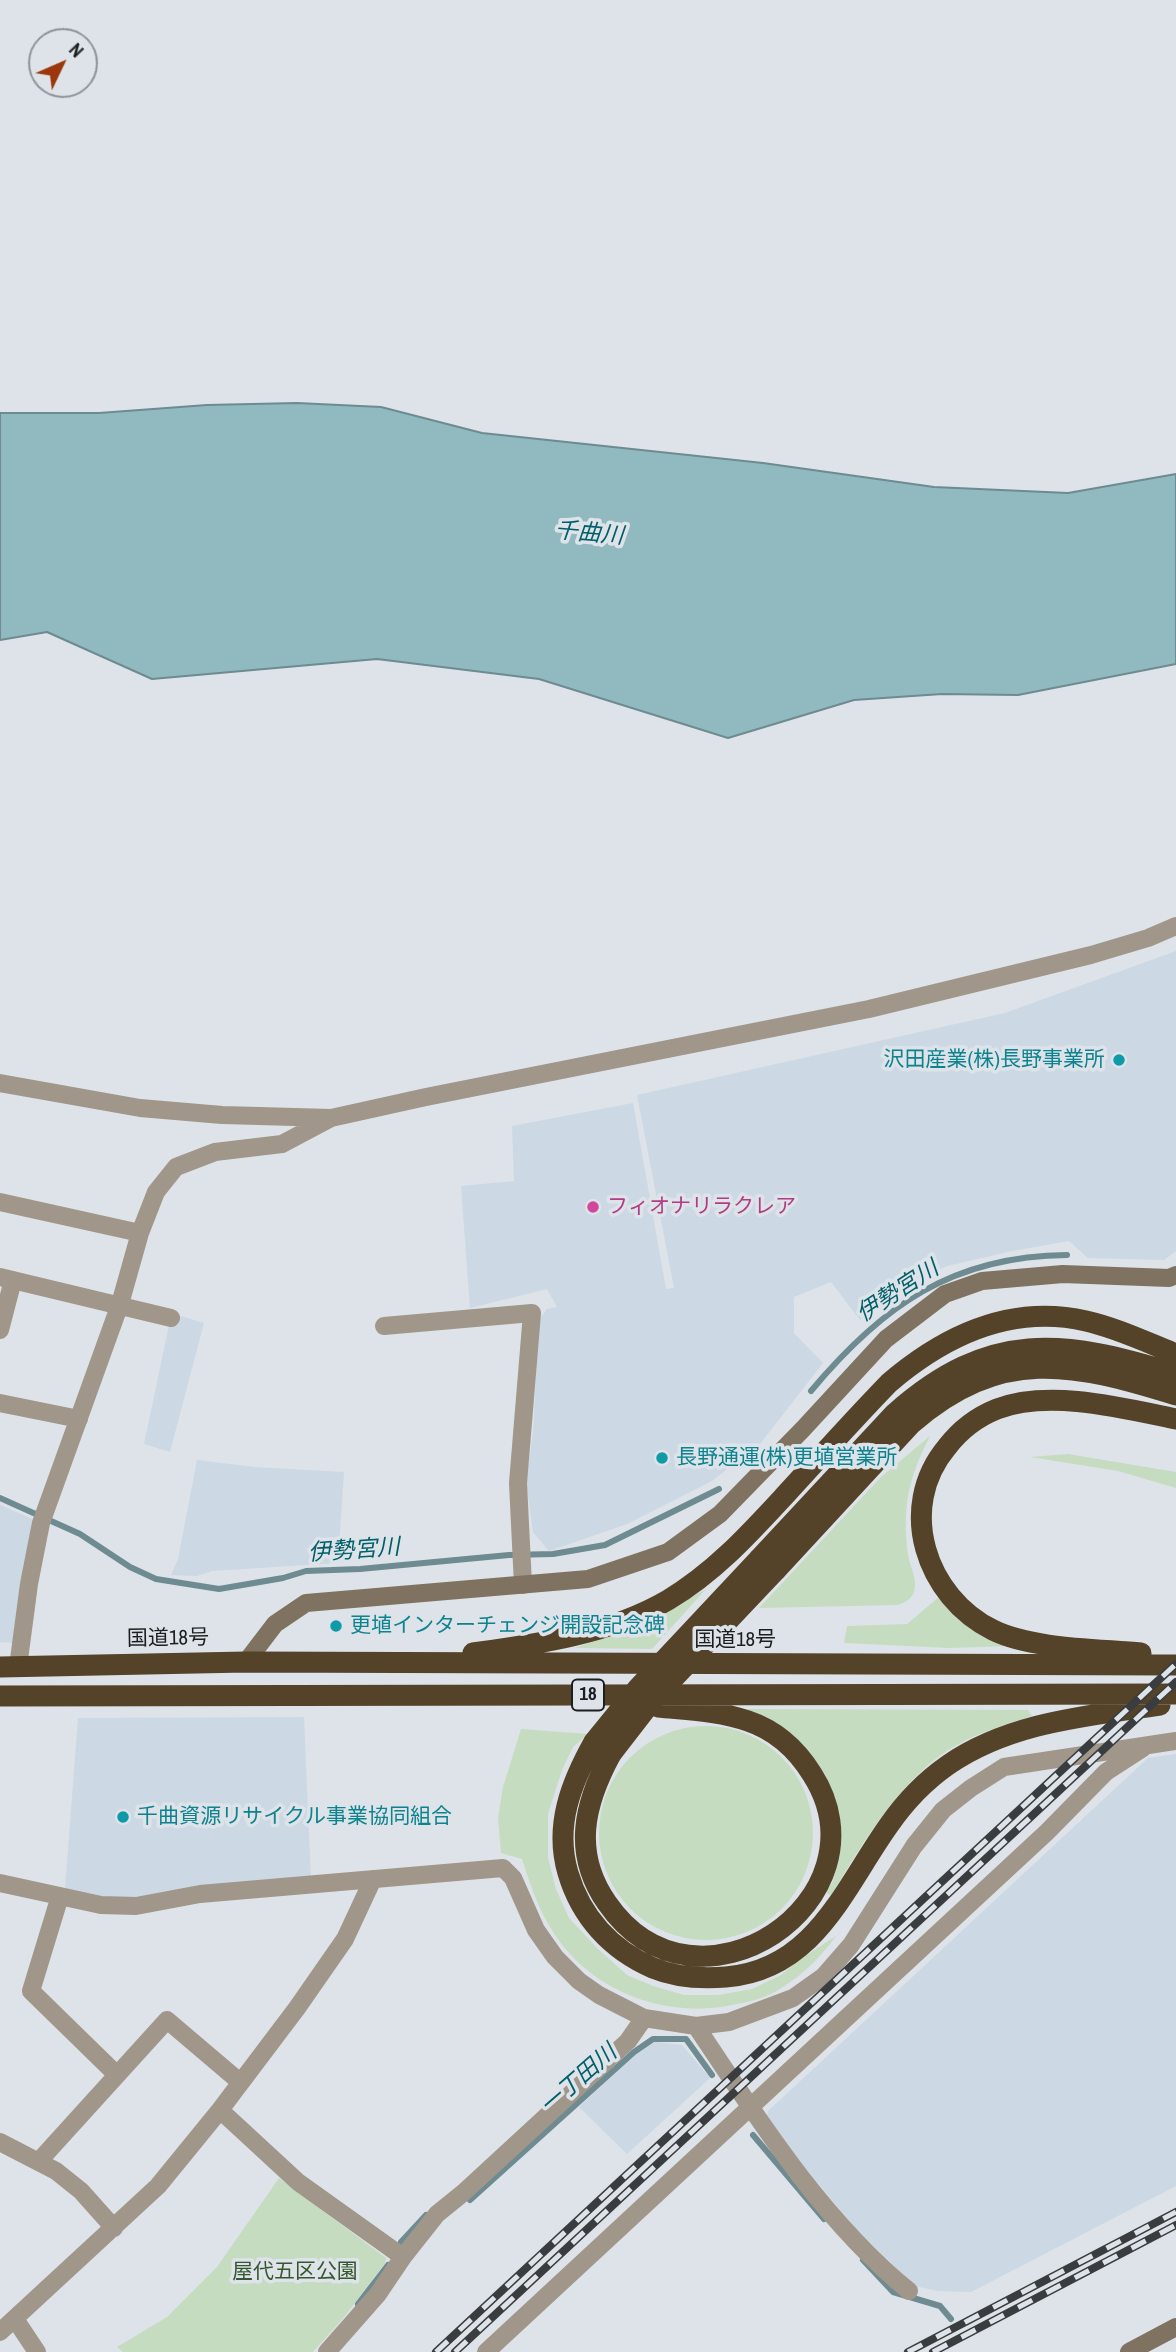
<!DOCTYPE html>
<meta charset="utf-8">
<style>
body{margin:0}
#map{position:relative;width:1176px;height:2352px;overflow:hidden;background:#dde3e8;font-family:"Archivo Narrow",sans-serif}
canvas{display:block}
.north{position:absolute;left:28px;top:28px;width:70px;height:70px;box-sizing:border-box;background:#dde3e8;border:2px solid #909498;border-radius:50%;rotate:46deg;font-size:19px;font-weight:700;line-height:28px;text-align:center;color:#1c1e20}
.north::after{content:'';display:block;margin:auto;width:24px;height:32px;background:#9c370b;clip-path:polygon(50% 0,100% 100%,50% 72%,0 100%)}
</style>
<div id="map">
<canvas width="1176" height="2352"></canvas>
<div class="north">N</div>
</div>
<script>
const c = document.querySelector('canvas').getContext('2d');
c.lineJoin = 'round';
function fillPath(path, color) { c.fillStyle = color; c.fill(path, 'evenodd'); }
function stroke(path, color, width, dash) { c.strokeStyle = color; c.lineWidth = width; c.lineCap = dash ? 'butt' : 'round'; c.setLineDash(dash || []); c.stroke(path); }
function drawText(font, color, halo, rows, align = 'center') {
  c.font = font + ' "Archivo Narrow","Noto Sans JP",sans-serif'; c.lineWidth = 7; c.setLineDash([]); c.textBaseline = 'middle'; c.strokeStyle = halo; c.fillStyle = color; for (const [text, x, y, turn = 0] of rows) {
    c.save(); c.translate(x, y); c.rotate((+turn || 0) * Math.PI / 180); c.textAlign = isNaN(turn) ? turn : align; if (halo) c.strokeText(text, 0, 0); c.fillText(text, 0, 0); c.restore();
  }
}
const built = new Path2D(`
 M1176,951V1251L1164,1260L1088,1258L1069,1241L1012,1251L947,1266L889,1295L860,1320L831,1282L794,1297V1333L823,1363L760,1444L712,1481L627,1524L549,1551L533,1532L526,1482L533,1433L539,1320L547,1309L557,1307L547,1289L470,1308L461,1186L514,1181L512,1126L633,1103L666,1289L674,1288L637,1095L1005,1013Z
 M174,1314L204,1323L170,1452L144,1444L169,1325Z
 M197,1460L254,1467L344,1472L338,1563L212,1571L197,1576L171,1575L178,1559Z
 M0,1505L35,1520L16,1643L0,1642Z
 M304,1717L311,1880L133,1899L99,1897L65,1889L78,1718Z
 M1176,1754V2186L971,2292L938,2291L915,2286L855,2228L766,2121L768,2111L1148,1758Z
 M654,2042L682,2045L710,2078L627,2154L579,2107L634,2055Z`);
const green = new Path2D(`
 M930,1436C908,1479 902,1507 908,1555C910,1567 918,1580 914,1592C911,1600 905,1602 898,1605L759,1608L881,1477Z
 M1068,1454L1176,1472V1488L1118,1471L1030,1457Z
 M706,1589L652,1649L575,1648L651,1621Z
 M939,1597L960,1621L1012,1646L949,1648L844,1643L847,1626L907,1624Z
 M743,1709L1028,1710L1032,1716C1007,1724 980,1732 957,1745C905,1772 860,1846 831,1896L826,1892L833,1881L838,1852L835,1809L821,1768L798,1740L769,1718Z
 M599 1833a107 107 0 1 1 214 0a107 107 0 1 1-214 0Z
 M521,1729L588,1734L573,1747L562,1770L548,1814V1858L556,1889L569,1918L598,1949L627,1975L653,1986L684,1995H718L752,1989L781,1975L799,1960L836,1936C819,1960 798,1979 773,1993C762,1999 748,2002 737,2004C674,2019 604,1997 563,1946C542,1919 532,1891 522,1859L501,1853L498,1818L503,1787Z
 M279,2178L386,2258L385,2263L345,2316L313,2352H123L117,2347L167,2317L217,2267Z`);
const water = new Path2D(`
 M297,403L381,407L482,433L763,463L934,487L1068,493L1176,474V664L1018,695L942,694L854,700L728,738L539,679L377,659L152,679L47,632L0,640V413H99L207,405Z`);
const stream = new Path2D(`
 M811,1391C882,1306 952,1256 1067,1255
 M0,1498L80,1534L130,1567L156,1579L219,1589L283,1578L306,1571L360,1569L509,1555L553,1554L605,1545L719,1489
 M753,2135L824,2219
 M470,2200L634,2052L653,2039H686L712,2075
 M401,2242L426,2215
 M863,2260L893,2292L940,2306L951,2319
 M358,2304L388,2265`);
const street = new Path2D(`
 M0,1083L140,1108L222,1115L331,1118L426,1097L869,1009L1091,955L1148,938L1176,926
 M0,1202L140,1233
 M0,1277L171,1318
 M384,1326L532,1313L518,1483L523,1585
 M0,1330L13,1280
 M0,1403L79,1419
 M18,1667L29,1584L41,1523L120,1304L140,1233L156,1192L176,1167L215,1152L282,1144L331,1118
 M0,1883L101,1905L136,1906L200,1894L503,1868L513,1878L536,1930L555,1957L579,1981L599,1995L644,2018L696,2026L729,2022L793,1998L824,1976L851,1945L914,1846L943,1810L971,1788L1004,1767L1176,1741
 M60,1896L31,1991L117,2075
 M696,2026C758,2119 821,2219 909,2291
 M220,2110L298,2182L403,2257
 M0,2142L56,2171L81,2191L114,2228
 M39,2161L167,2020L240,2082
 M15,2319L37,2352
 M0,2332L158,2186L220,2110L297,2008L345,1939L373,1879
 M327,2352L378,2294L403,2257L437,2214L463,2193L628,2041L644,2018
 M486,2352L1047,1832L1106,1772L1143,1748`);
const secondary = new Path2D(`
 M246,1662L275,1624L306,1603L588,1579L668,1552L720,1514L803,1429L886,1339L945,1294L982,1281L1063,1274L1169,1278L1176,1275
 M1129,2352L1176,2327`);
const highway = new Path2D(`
 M759,1559L895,1413C990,1329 1063,1339 1176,1374
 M776,1570L911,1424C1001,1346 1072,1363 1176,1395
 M473,1653C538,1644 610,1634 668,1600C715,1572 750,1533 787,1493C821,1456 854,1419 889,1383C944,1336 1011,1304 1086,1321C1117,1328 1146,1342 1176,1354
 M1141,1653C1098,1649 1031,1649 993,1630C926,1597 896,1508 947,1447C960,1430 977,1417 997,1409C1049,1389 1123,1408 1176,1419
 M0,1667L246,1662L1176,1665
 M0,1696L1176,1694
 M594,1742C571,1783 554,1826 568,1873C581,1917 611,1950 653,1968C677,1978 701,1979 726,1977C815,1970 844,1888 889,1825C905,1802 925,1781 948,1765C1010,1722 1088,1716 1160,1705
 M611,1754C584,1804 572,1853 607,1903C697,2033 892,1899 812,1774C797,1750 775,1730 748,1721C720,1711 688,1710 658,1707`);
const rail = new Path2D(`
 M436,2352L1176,1664
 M455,2352L1176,1682
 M908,2352L1176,2212
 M933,2352L1176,2225`);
const highwayBridge = new Path2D(`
 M594,1742L638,1688L759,1559
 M611,1754L652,1701L776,1570`);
const markers = [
 [1119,1060,7,"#0f9aa8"],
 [593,1207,7,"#d1479c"],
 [662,1458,7,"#0f9aa8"],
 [336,1626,7,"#0f9aa8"],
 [123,1817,7,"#0f9aa8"]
];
const shields = [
 [588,1695,32]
];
const shieldNames = [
 ["18",588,1695]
];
const cultureNames = [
 ["沢田産業(株)長野事業所",1105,1060,"right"],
 ["長野通運(株)更埴営業所",676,1458],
 ["更埴インターチェンジ開設記念碑",350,1626],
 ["千曲資源リサイクル事業協同組合",137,1817]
];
const hotelNames = [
 ["フィオナリラクレア",607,1207]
];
const streetNames = [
 ["国道18号",168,1639,-1],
 ["国道18号",735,1640]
];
const parkNames = [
 ["屋代五区公園",295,2272]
];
const waterNames = [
 ["千曲川",589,534,5],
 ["伊勢宮川",898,1292,-33],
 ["伊勢宮川",354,1551,-4],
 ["一丁田川",579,2080,-41]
];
fillPath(built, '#ccd8e3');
fillPath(green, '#c5dcc1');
fillPath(water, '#90bac0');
stroke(water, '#6d8b90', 2);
stroke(stream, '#6d8b90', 6);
stroke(street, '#a0968a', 18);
stroke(secondary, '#7f7260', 18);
stroke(highway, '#544229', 21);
stroke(rail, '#3a3d3f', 8);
stroke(rail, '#dde3e8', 5, [16]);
stroke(highwayBridge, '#544229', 21);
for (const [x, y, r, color] of markers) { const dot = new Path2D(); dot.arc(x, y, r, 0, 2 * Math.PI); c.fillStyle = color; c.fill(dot); stroke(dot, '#dde3e8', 2.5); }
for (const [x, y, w] of shields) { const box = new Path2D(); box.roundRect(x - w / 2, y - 15.5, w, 31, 5); c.fillStyle = '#dde3e8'; c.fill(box); stroke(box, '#1c1e20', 2); }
drawText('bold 19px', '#1c1e20', null, shieldNames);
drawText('21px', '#0d838f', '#dde3e8', cultureNames, 'left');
drawText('21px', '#b23c85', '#dde3e8', hotelNames, 'left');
drawText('21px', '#1c1e20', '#dde3e8', streetNames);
drawText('21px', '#35572f', '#dde3e8', parkNames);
drawText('italic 23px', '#005f69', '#dde3e8', waterNames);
</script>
